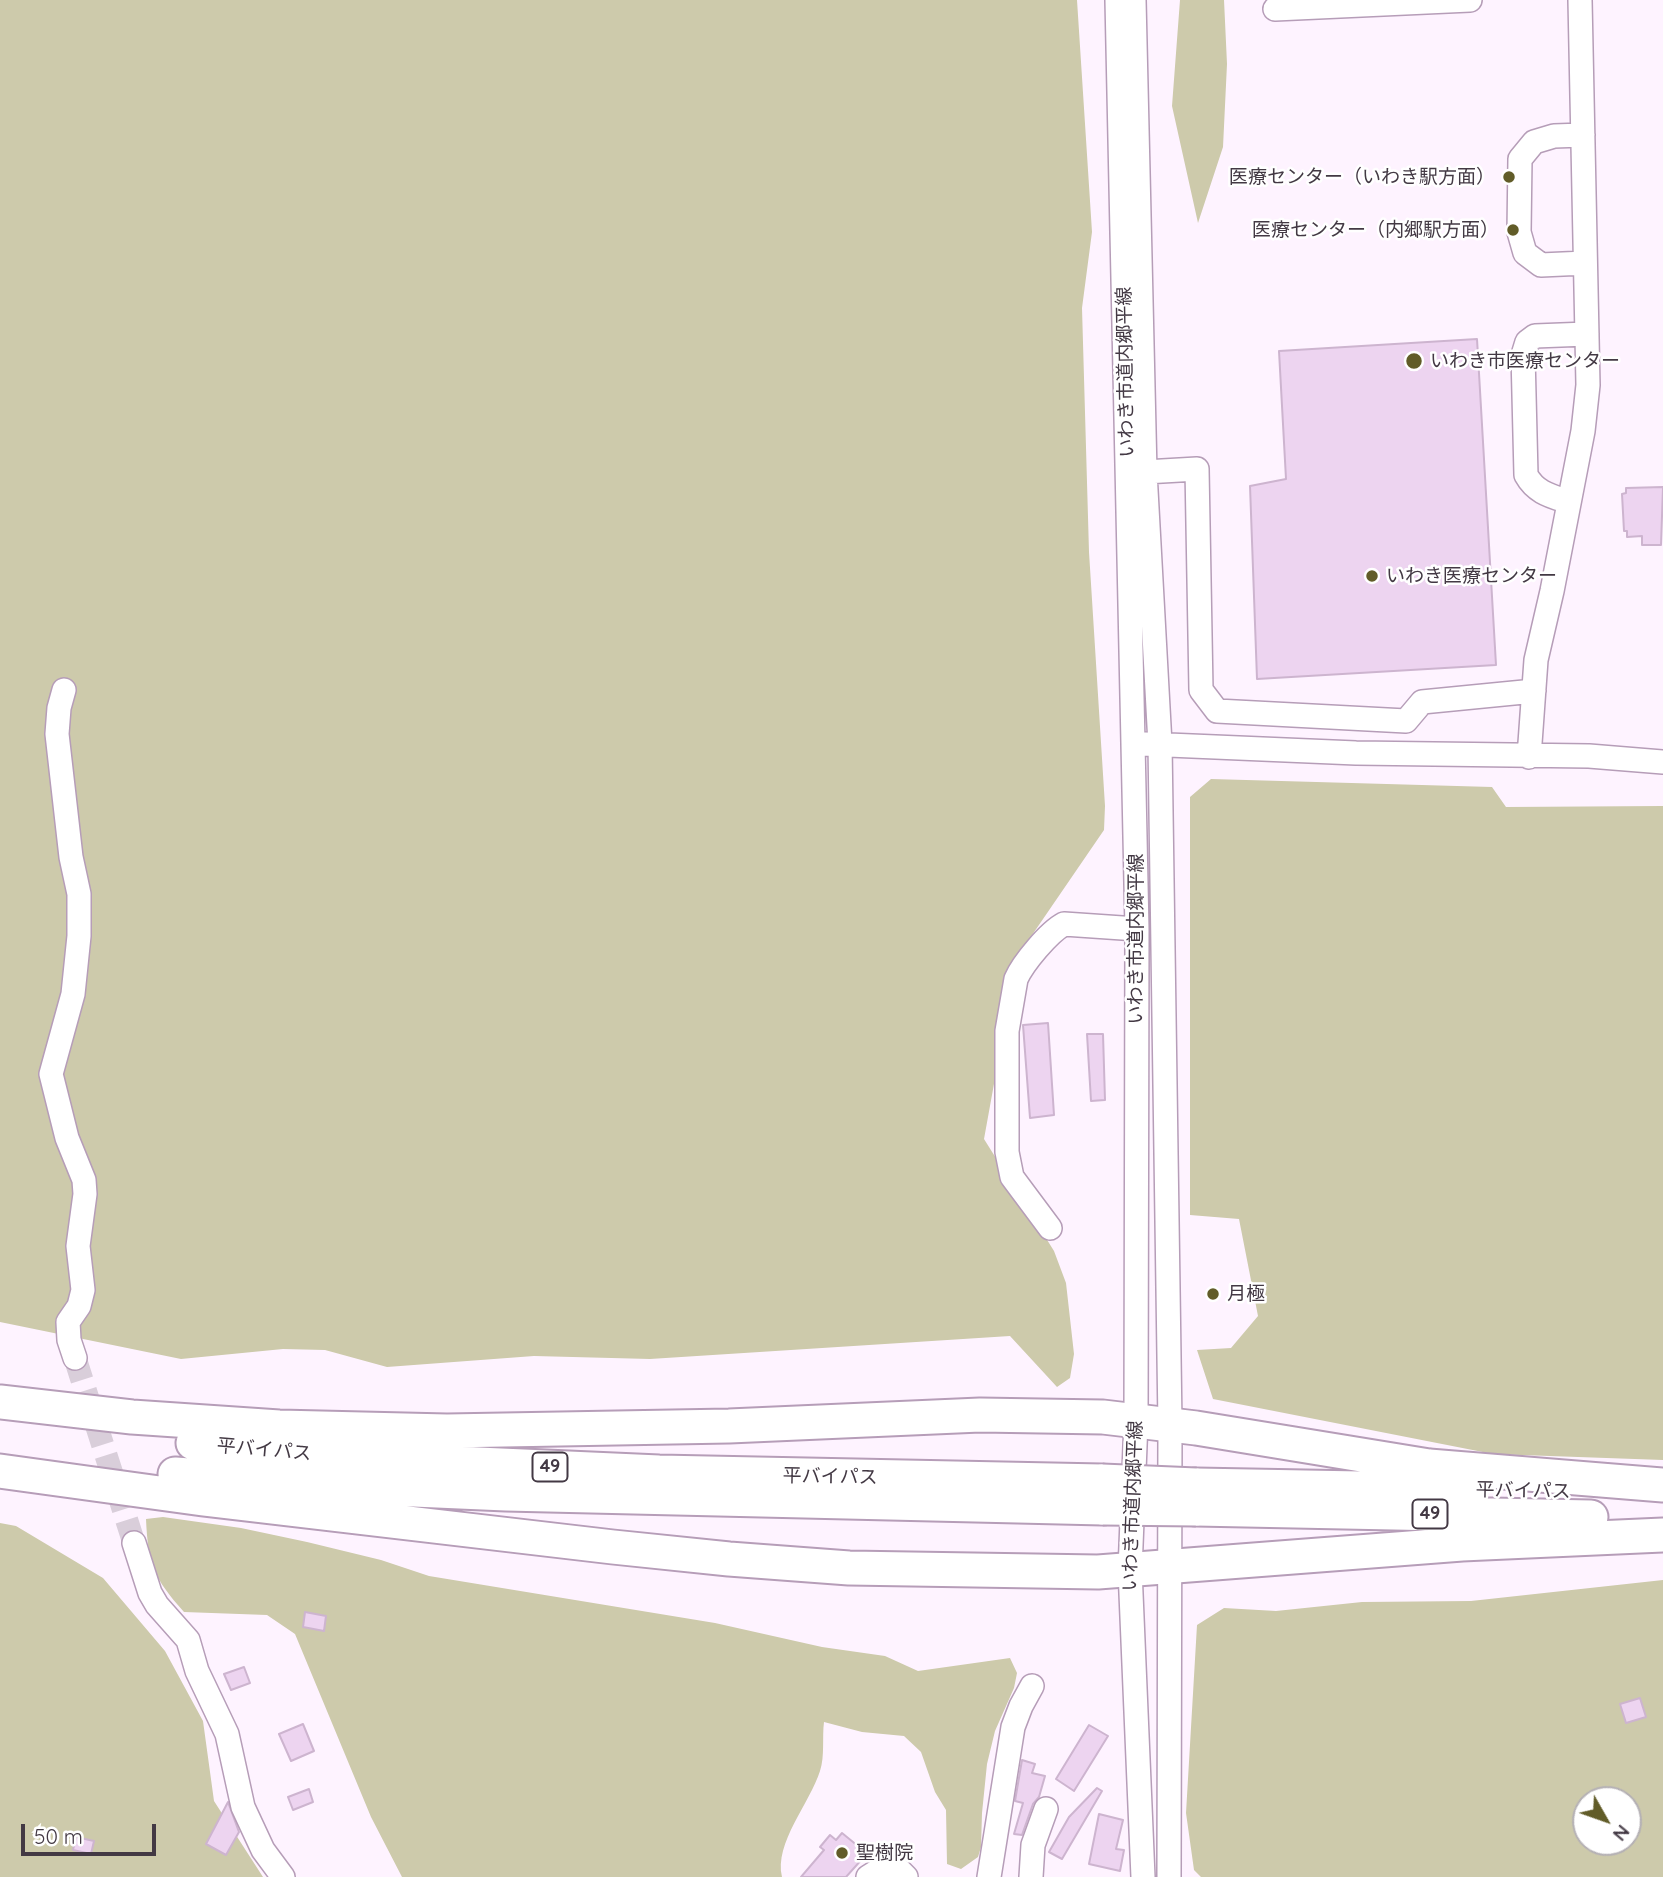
<!DOCTYPE html>
<meta charset="utf-8">
<style>
body{margin:0}
#map{position:relative;width:1663px;height:1877px;overflow:hidden;background:#fef3ff;font-family:Quicksand,sans-serif}
canvas{display:block}
.north{position:absolute;left:1572px;top:1786px;width:70px;height:70px;box-sizing:border-box;background:#fff;border:2px solid #b4b0b4;border-radius:50%;rotate:130deg;font-size:19px;font-weight:700;line-height:28px;text-align:center;color:#433944}
.north::after{content:'';display:block;margin:auto;width:24px;height:32px;background:#615c28;clip-path:polygon(50% 0,100% 100%,50% 72%,0 100%)}
.scale{position:absolute;left:21px;top:1824px;width:135px;height:32px;box-sizing:border-box;border:4px solid #433944;border-top:0;padding-left:9px;font-size:21px;line-height:24px;white-space:nowrap;color:#433944;-webkit-text-stroke:5px #fff;paint-order:stroke}
</style>
<div id="map">
<canvas width="1663" height="1877"></canvas>
<div class="north">N</div>
<div class="scale">50 m</div>
</div>
<script>
const c = document.querySelector('canvas').getContext('2d');
c.lineJoin = 'round';
function fillPath(path, color) { c.fillStyle = color; c.fill(path, 'evenodd'); }
function stroke(path, color, width, dash) { c.strokeStyle = color; c.lineWidth = width; c.lineCap = dash ? 'butt' : 'round'; c.setLineDash(dash || []); c.stroke(path); }
function drawText(font, color, halo, rows, align = 'center') {
  c.font = font + ' Quicksand,"Noto Sans JP",sans-serif'; c.lineWidth = 5; c.setLineDash([]); c.textBaseline = 'middle'; c.strokeStyle = halo; c.fillStyle = color; for (const [text, x, y, turn = 0] of rows) {
    c.save(); c.translate(x, y); c.rotate((+turn || 0) * Math.PI / 180); c.textAlign = isNaN(turn) ? turn : align; if (halo) c.strokeText(text, 0, 0); c.fillText(text, 0, 0); c.restore();
  }
}
const forest = new Path2D(`
 M0,0H1077L1092,232L1082,308L1089,552L1105,806L1104,830L1017,957L984,1139L1054,1251L1066,1283L1074,1354L1070,1378L1057,1387L1010,1336L650,1359L534,1356L387,1367L325,1350L283,1349L181,1359L0,1322Z
 M1180,0H1224L1227,64L1223,147L1198,223L1172,106Z
 M1211,779L1492,787L1506,807L1663,806V1460L1493,1454L1213,1399L1197,1350L1231,1348L1258,1316L1239,1219L1190,1215V797Z
 M163,1517L241,1528L307,1542L381,1560L429,1576L715,1623L822,1647L885,1656L918,1671L1010,1658L1017,1673L1014,1688L995,1731L987,1764L982,1813L981,1847L978,1857L961,1869L947,1864L946,1810L935,1792L921,1752L904,1736L862,1732L824,1722C822,1737 825,1756 820,1771C810,1803 774,1843 782,1877H402L371,1817L295,1634L267,1615L184,1612C154,1578 148,1565 146,1519Z
 M0,1523L16,1526L103,1578L165,1651L203,1721L214,1801L263,1877H0Z
 M1663,1580V1877H1201L1194,1870L1186,1813L1197,1625L1224,1608L1276,1611L1362,1602L1471,1601ZM1586,1800H1628V1842H1586Z`);
const building = new Path2D(`
 M1477,339L1496,665L1257,679L1250,486L1286,479L1279,351Z
 M1663,487L1661,545H1642V536L1627,537V531H1624L1622,494L1626,493V488Z
 M1048,1023L1054,1115L1030,1118L1023,1025Z
 M1087,1034H1103L1105,1100L1091,1101Z
 M305,1612L326,1616L324,1631L303,1627Z
 M244,1667L250,1683L231,1690L224,1674Z
 M1640,1698L1646,1717L1626,1723L1620,1704Z
 M303,1724L314,1751L291,1761L279,1734Z
 M1089,1725L1108,1736L1074,1791L1056,1779Z
 M1022,1760L1035,1764L1032,1773L1045,1776L1039,1797L1033,1804L1022,1835L1014,1834L1023,1803L1015,1801Z
 M1097,1788L1102,1791L1062,1859L1049,1852L1069,1817Z
 M309,1789L313,1802L293,1810L288,1797Z
 M228,1802L239,1832L226,1855L206,1844Z
 M1099,1814L1123,1820L1116,1849L1124,1850L1120,1871L1089,1864Z
 M842,1833L864,1851L861,1856L863,1858L846,1877H801L824,1850L820,1847L830,1835L836,1840Z
 M76,1837L94,1841L91,1854L73,1850Z`);
const minorTunnel = new Path2D(`
 M75,1358L134,1543`);
const minor = new Path2D(`
 M1117,0L1137,929L1136,1421L1130,1570L1143,1877
 M1134,0L1145,472L1160,744L1170,1424L1169,1877
 M1275,9L1470,0
 M1583,135L1554,136L1534,142L1520,159L1519,232L1525,253L1541,265L1585,263
 M1145,472L1197,469L1201,690L1217,711L1406,721L1422,702L1534,691
 M1569,502C1551,496 1536,493 1526,475L1523,355L1527,342L1535,336L1587,334
 M64,690L59,708L57,734L71,857L79,894V936L73,994L51,1074L67,1138L84,1180L85,1194L78,1246L83,1290L79,1306L68,1322L69,1340L75,1358
 M1145,744L1356,753L1589,756L1663,762
 M1529,757L1536,660L1552,591L1583,431L1588,385L1580,0
 M1050,1228L1012,1177L1007,1152V1031L1016,979C1023,963 1049,932 1064,924L1137,929
 M134,1543L150,1593L157,1605L188,1640L197,1671L227,1734L243,1807L263,1850L283,1877
 M868,1877L887,1865L898,1869L906,1877
 M989,1877L1013,1727L1021,1706L1032,1686
 M1031,1877L1033,1845L1046,1809`);
const highway = new Path2D(`
 M0,1402L132,1417L279,1427L447,1431L729,1426L980,1415L1103,1417L1196,1428L1429,1466L1663,1485
 M193,1443L365,1459L659,1472L1102,1481
 M0,1471L203,1499L613,1547L729,1559L849,1568L1098,1572L1462,1544L1663,1535
 M175,1474L368,1488L506,1494L1103,1508
 M1196,1485L1470,1490
 M1196,1509L1591,1517`);
const highwayBridge = new Path2D(`
 M1102,1481L1196,1485
 M1103,1508L1196,1509`);
const markers = [
 [1509,177,7,"#615c28"],
 [1513,230,7,"#615c28"],
 [1414,361,9,"#615c28"],
 [1372,576,7,"#615c28"],
 [1213,1294,7,"#615c28"],
 [842,1853,7,"#615c28"]
];
const shields = [
 [550,1467,35],
 [1430,1514,35]
];
const shieldNames = [
 ["49",550,1467],
 ["49",1430,1514]
];
const poiNames = [
 ["医療センター（いわき駅方面）",1495,177,"right"],
 ["医療センター（内郷駅方面）",1499,230,"right"],
 ["いわき市医療センター",1430,361],
 ["いわき医療センター",1386,576],
 ["月極",1227,1294],
 ["聖樹院",856,1853]
];
const streetNames = [
 ["いわき市道内郷平線",1126,372,-91],
 ["いわき市道内郷平線",1136,939,-90],
 ["平バイパス",264,1450,5],
 ["平バイパス",830,1477,1],
 ["平バイパス",1523,1491,1],
 ["いわき市道内郷平線",1133,1506,-88]
];
fillPath(forest, '#cdcaab');
fillPath(building, '#edd4f0');
stroke(building, '#cdb4cf', 2);
stroke(minorTunnel, '#d9ceda', 23, [23, 11]);
stroke(minor, '#b69db8', 26);
stroke(highway, '#b69db8', 37);
stroke(minor, '#fff', 23);
stroke(highway, '#fff', 33);
stroke(highwayBridge, '#b69db8', 37, []);
stroke(highwayBridge, '#fff', 33);
for (const [x, y, r, color] of markers) { const dot = new Path2D(); dot.arc(x, y, r, 0, 2 * Math.PI); c.fillStyle = color; c.fill(dot); stroke(dot, '#fff', 2.5); }
for (const [x, y, w] of shields) { const box = new Path2D(); box.roundRect(x - w / 2, y - 14.5, w, 29, 5); c.fillStyle = '#fff'; c.fill(box); stroke(box, '#433944', 2); }
drawText('bold 18px', '#433944', null, shieldNames);
drawText('19px', '#433944', '#fff', poiNames, 'left');
drawText('19px', '#433944', '#fff', streetNames);
</script>
